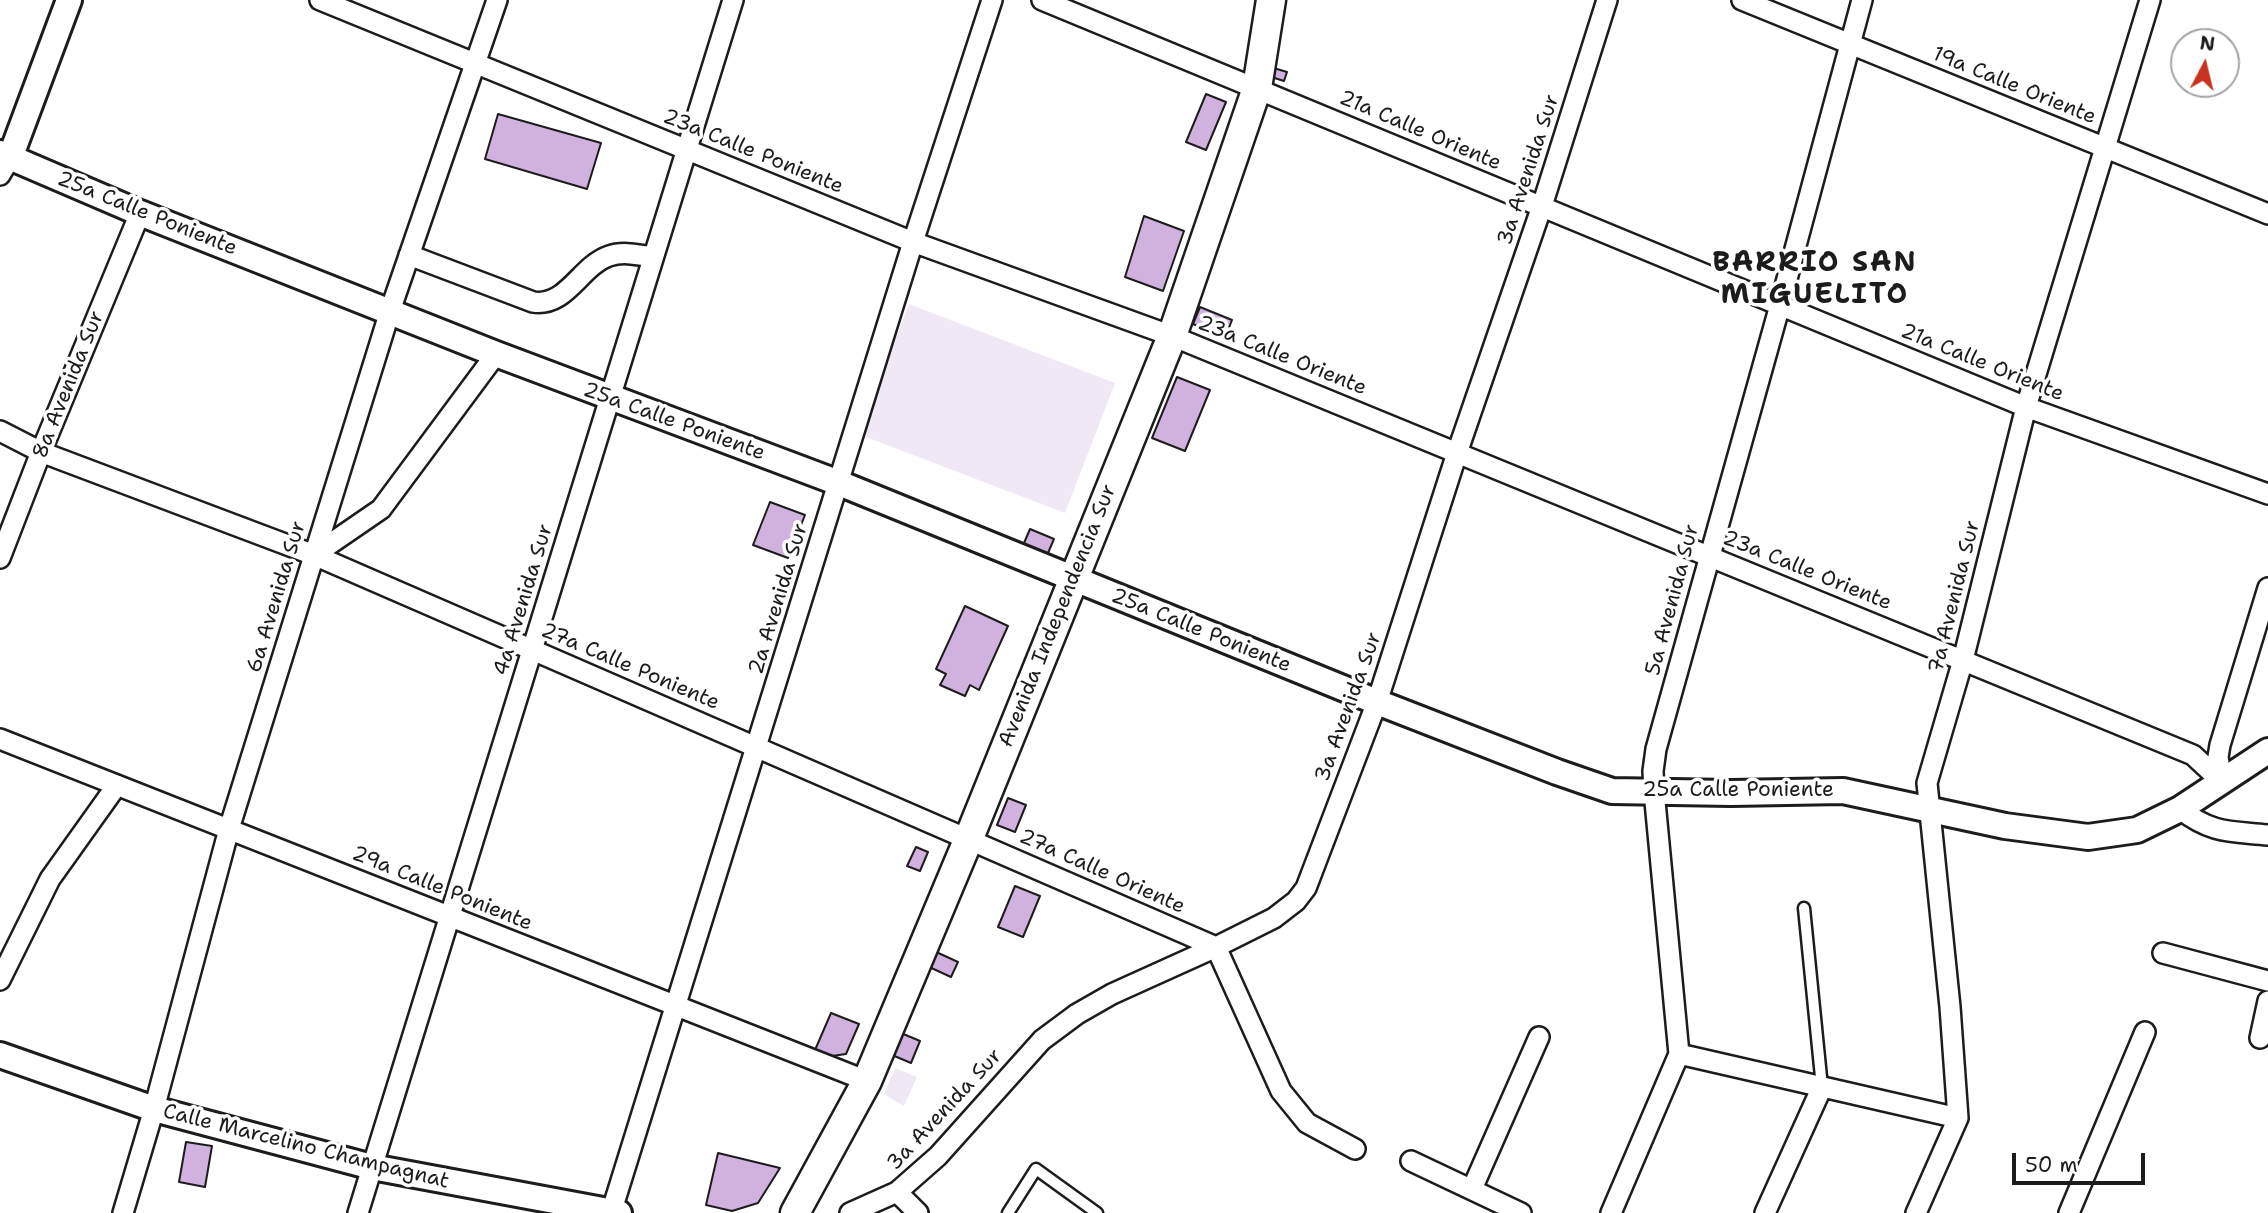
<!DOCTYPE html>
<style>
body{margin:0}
#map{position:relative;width:2268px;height:1213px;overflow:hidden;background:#fff;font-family:"Shantell Sans",sans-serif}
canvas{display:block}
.north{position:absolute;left:2170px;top:28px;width:70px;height:70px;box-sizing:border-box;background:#fff;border:2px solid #a4a4a4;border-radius:50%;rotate:7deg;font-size:19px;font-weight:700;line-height:28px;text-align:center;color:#1c1c1c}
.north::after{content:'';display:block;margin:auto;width:24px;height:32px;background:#c8321e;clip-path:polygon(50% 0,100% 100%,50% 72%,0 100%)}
.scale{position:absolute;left:2012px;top:1153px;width:133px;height:32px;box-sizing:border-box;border:4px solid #1c1c1c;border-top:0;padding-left:9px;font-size:21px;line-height:24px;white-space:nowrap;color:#1c1c1c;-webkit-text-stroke:5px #fff;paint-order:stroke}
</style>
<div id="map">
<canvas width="2268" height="1213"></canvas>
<div class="north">N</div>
<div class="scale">50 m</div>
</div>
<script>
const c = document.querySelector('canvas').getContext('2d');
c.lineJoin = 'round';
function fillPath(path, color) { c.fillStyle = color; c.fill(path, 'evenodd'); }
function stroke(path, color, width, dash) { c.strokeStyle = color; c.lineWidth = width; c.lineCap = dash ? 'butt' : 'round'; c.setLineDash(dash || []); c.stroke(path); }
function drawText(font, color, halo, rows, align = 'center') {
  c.font = font + ' "Shantell Sans",sans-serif'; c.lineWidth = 7; c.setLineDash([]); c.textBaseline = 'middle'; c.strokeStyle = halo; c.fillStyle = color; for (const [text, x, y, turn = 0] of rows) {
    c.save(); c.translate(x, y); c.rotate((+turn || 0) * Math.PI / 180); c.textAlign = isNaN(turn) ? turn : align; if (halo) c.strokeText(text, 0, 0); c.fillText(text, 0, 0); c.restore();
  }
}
const built = new Path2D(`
 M909,304L1115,383L1065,513L858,434Z
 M895,1068L917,1077L904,1106L884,1094Z`);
const building = new Path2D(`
 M1267,66L1287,72L1284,81L1265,75Z
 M1206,94L1226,102L1206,150L1186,142Z
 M498,114L601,143L587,189L485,159Z
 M1144,216L1184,231L1163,291L1125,277Z
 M1200,307L1232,320L1225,338L1193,324Z
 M1177,377L1210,390L1185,451L1152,438Z
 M770,502L805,515L788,558L753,545Z
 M1030,529L1054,539L1045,560L1021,550Z
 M965,606L1008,626L979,690L970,685L965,696L940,685L946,674L936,669Z
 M1008,798L1026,805L1015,832L997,825Z
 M916,847L928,852L920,871L907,866Z
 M1015,886L1040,896L1023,937L998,927Z
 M934,951L958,962L951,977L927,966Z
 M831,1013L859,1024L846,1054L832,1056L815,1050Z
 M901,1033L920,1041L911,1063L892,1055Z
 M186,1142L212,1146L205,1187L179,1182Z
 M718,1153L780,1168L758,1203L732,1211L706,1205Z`);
const service = new Path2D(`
 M1804,908L1822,1087
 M1008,1213L1036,1169L1097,1213`);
const minor = new Path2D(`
 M320,0L913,242L1172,336L2193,755L2222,782
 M1042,0L2026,407L2268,494
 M1742,0L2268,214
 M0,175L10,158
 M409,255L533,302C567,307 580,266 609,256C623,251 639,255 653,257
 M0,431L41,452L314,555L1216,947L1281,1091L1307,1123L1355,1149
 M314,555L381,509L496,354
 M0,558L41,452L140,213
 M0,739L867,1081
 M2222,782L2218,757L2220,745L2268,588
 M2180,809C2212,834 2230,831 2268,835
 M2163,953L2268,981
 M0,980L50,879L117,785
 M2260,1038L2268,1001
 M1679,1054L1958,1118
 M1411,1161L1521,1213
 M1472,1189L1539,1037
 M897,1192L918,1213
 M123,1213L154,1109L229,829L390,311L497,0
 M358,1213L733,0
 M611,1213L913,242L992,0
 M850,1213L897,1192L938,1156L1042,1040L1077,1014L1112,994L1216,947L1274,918L1296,901L1306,888L1377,702L1457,453L1542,206L1607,0
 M1611,1213L1679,1054L1654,791L1653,771L1656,749L1780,305L1862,0
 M1765,1213L1822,1087
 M1916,1213L1958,1118L1950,1007L1927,783L1963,660L2026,407L2150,0
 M2069,1213L2145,1032`);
const tertiary = new Path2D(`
 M0,153L140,213L496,354L839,483L1377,702L1557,772L1612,791L1731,793L1843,791L2005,826L2088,837L2137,830L2180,809L2268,751
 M10,158L69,0
 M0,1055L154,1109L372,1167L619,1213`);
const secondary = new Path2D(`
 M795,1213L867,1081L969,838L1172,336L1257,88L1271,0`);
const streetNames = [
 ["19a Calle Oriente",2014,86,22],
 ["21a Calle Oriente",1420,131,23],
 ["23a Calle Poniente",753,152,22],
 ["3a Avenida Sur",1529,170,-72],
 ["25a Calle Poniente",147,214,22],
 ["23a Calle Oriente",1282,356,22],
 ["21a Calle Oriente",1982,363,22],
 ["8a Avenida Sur",69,385,-68],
 ["25a Calle Poniente",674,422,20],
 ["23a Calle Oriente",1807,571,22],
 ["6a Avenida Sur",277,597,-73],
 ["7a Avenida Sur",1955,597,-76],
 ["2a Avenida Sur",779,599,-73],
 ["4a Avenida Sur",524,600,-73],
 ["5a Avenida Sur",1673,600,-75],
 ["Avenida Independencia Sur",1058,616,-68],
 ["25a Calle Poniente",1201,631,22],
 ["27a Calle Poniente",630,667,23],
 ["3a Avenida Sur",1349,707,-70],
 ["25a Calle Poniente",1738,791],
 ["27a Calle Oriente",1102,872,24],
 ["29a Calle Poniente",442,889,22],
 ["3a Avenida Sur",945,1110,-47],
 ["Calle Marcelino Champagnat",306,1147,14]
];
const districtNames = [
 ["BARRIO SAN",1815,264],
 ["MIGUELITO",1815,296]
];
fillPath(built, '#f1e8f5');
fillPath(building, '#d1b1dd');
stroke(building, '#1c1c1c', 2);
stroke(service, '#1c1c1c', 15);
stroke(minor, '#1c1c1c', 24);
stroke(tertiary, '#1c1c1c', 30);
stroke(secondary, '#1c1c1c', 33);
stroke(service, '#fff', 10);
stroke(minor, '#fff', 19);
stroke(tertiary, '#fff', 24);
stroke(secondary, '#fff', 28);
drawText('21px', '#1c1c1c', '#fff', streetNames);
c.letterSpacing = '2px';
drawText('bold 28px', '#1c1c1c', '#fff', districtNames);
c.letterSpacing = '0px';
</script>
